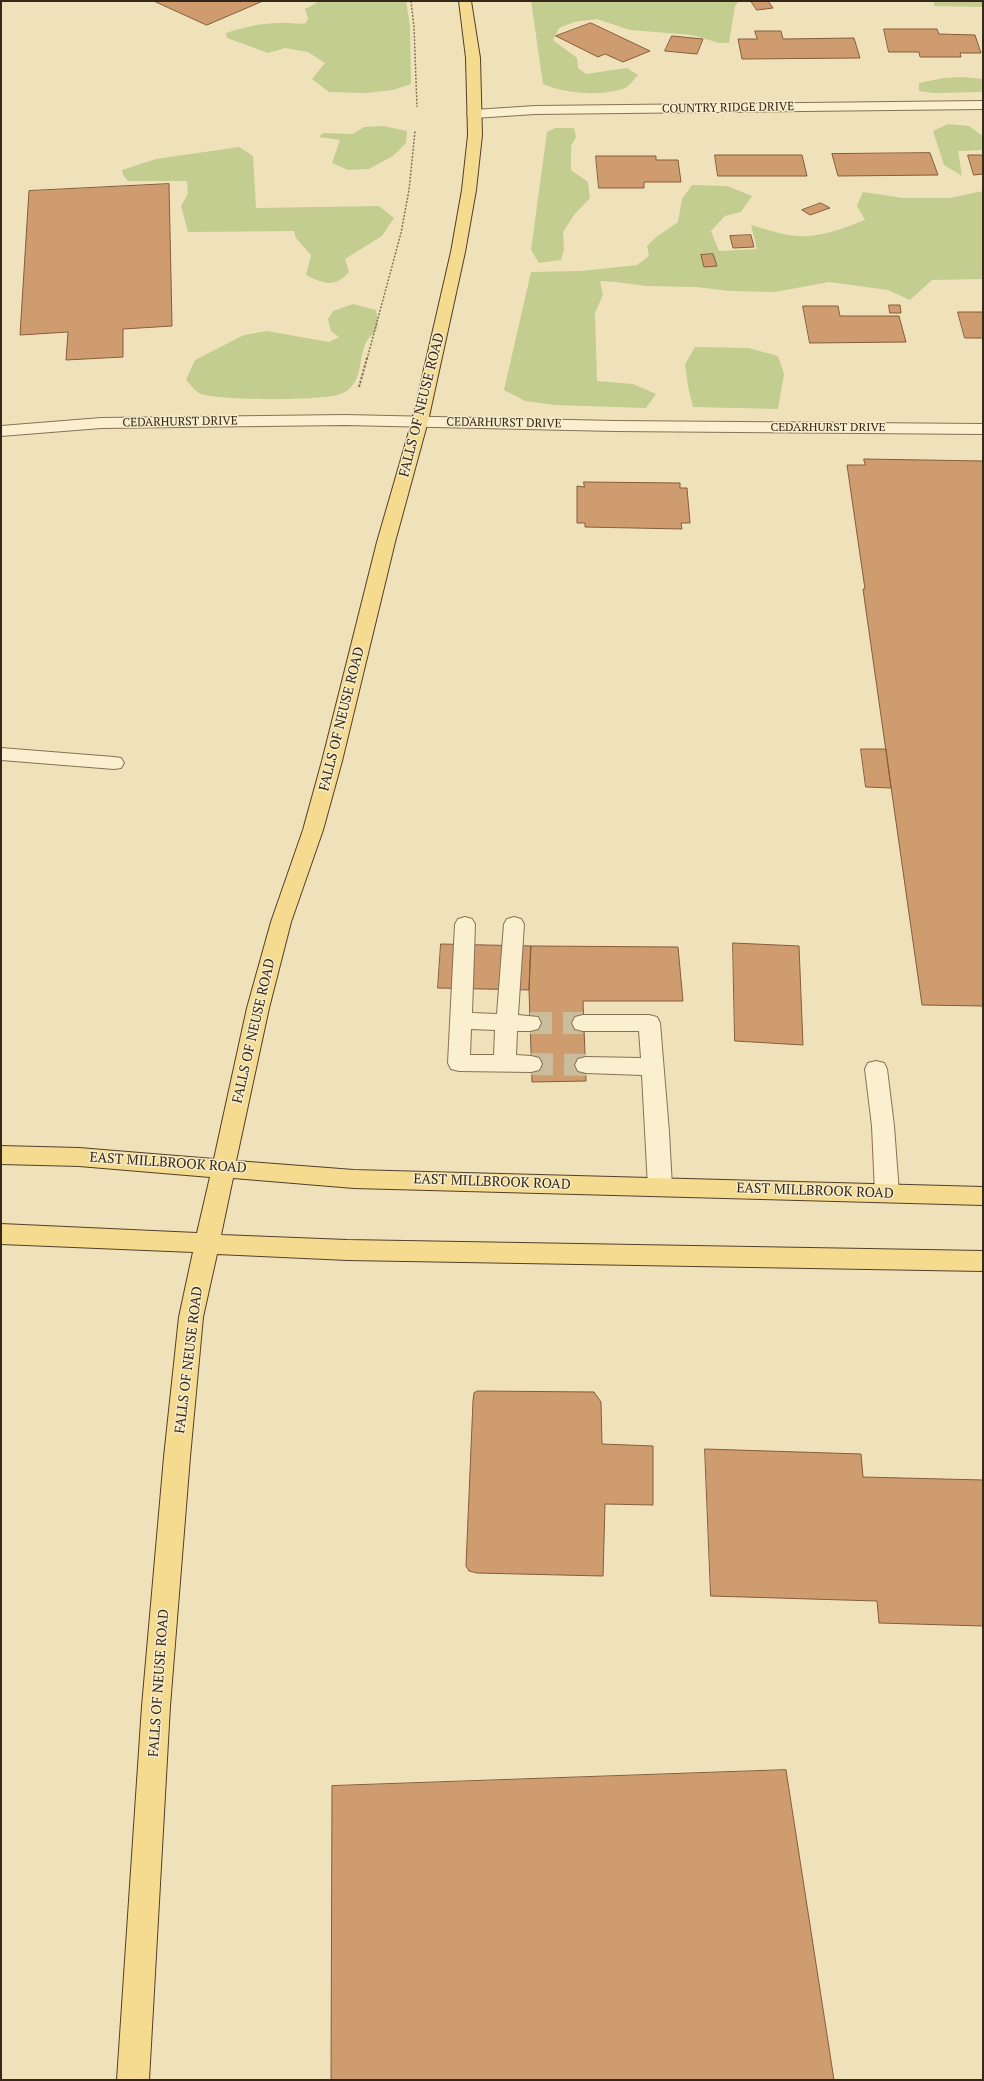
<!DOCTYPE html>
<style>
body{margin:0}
#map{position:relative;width:984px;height:2081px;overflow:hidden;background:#efe2bb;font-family:"PT Serif",serif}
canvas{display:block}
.frame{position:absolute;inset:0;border:2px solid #35281a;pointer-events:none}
</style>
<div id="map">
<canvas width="984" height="2081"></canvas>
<div class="frame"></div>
</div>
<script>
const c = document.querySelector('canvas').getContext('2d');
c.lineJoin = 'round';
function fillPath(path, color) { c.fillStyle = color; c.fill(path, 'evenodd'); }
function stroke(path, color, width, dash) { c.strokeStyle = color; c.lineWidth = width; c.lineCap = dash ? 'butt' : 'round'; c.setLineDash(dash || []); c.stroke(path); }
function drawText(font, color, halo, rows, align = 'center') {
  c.font = font + ' "PT Serif",serif'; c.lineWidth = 3; c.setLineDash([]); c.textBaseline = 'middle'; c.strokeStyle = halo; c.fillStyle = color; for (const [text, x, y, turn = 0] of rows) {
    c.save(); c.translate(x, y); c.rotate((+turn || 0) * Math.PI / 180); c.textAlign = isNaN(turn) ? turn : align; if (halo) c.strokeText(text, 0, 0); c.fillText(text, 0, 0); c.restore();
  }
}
const green = new Path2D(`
 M320,1H406L410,26L411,84L393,90L367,93L329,92L312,79L325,63L308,52L285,48L268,53L227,38L226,33C245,27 261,23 281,23C290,22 296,25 306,23L308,18L305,9Z
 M531,1H739L735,6L729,43H719L692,35L630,30L597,19L574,22L559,28L553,40L577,58L578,68L586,74L627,68L638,75C634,79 628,88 623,89C599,96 566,94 543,84Z
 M934,1H983V7L934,6Z
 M962,77L983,79V92L934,93L919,91V83L943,78Z
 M948,124L969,126L983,136V150L958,151L962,176L944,165L933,131Z
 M383,126L407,131L406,143L393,156L369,169L348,170L332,163L340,140L319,137L323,133L353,134L364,127Z
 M555,128H574L576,137L571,146V170L588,182L590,198L574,215L563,232L564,249L561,260L539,263L531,250L547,132Z
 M239,147L253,156L256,208L379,206L394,218L382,236L345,259L349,272C335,288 324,284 306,275L311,255L296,238L294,231L188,232L181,206L188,194L187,181H128L123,175L122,170L156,159Z
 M692,185L727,186L752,196L741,212L725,216L711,231L719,251L757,249L751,225C769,230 790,238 809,236C829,234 847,227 865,220L857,206L863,192L903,198H950L983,191V279L932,280L910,300L888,290L829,282L775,292L730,291L696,287L646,286L616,282L600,281L603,295L595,313L597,381L633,384L656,394L646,408L555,405L525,401L504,390L531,272L581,271L637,265L649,256L647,246L655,238L678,222L682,199Z
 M353,304L376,310C382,337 372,328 365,345C359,358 362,377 350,388C348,390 344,393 340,394C324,401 212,401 199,393C194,390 190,384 186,380L195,360L244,335L267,331L329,342L339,337L331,331L328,319L333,311Z
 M695,347L748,348L778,356L784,374L778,409L693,407L688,386L685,364Z`);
const building = new Path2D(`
 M154,1H263L207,25Z
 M751,1H768L773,8L757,10Z
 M591,23L650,51L623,62L605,54L598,57L556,36Z
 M884,29H937L939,34L975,35L981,53H960L961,57H920L919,52H889Z
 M755,31H781L783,39L854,38L860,58L742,59L738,39H757Z
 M672,36L703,39L697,54L665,51Z
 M930,153L938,175L838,176L832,154Z
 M715,155H802L807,176H718Z
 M968,155H983V174L974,175Z
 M596,156H656V160H678L681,182H644V188H599Z
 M169,184L172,326L123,329V357L66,360L68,332L20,335L29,191Z
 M821,203L830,208L810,215L802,210Z
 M751,235L754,247L733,248L730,236Z
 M713,254L717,266L704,267L701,255Z
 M889,305H900L901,313H890Z
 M803,306H838L840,316H899L906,342L810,343Z
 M958,312H983V338H965Z
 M864,459L983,461V1006L922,1005L863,589H865L847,465H865Z
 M584,482L680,483V488H687L690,523H681L682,529L585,527V523H577V486L584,487Z
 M861,749H886L891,788L866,787Z
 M733,943L799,946L803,1045L735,1041Z
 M441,944L531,946L529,990L438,988Z
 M531,946L678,947L683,1001H583L586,1081L532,1082L529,990Z
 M478,1391L594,1392L601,1402L602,1444L653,1446V1505L605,1504L603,1576L477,1573L469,1571L466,1566L473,1401L474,1393Z
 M705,1449L861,1454L863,1477L983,1480V1626L879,1623L877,1601L711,1596Z
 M786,1770L834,2080H331L332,1786Z`);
const minorTunnel = new Path2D(`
 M530,1023H583
 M531,1064L586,1065`);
const pathFar1 = new Path2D(`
 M411,1L414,27L417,107
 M367,359L401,233L409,190L415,131`);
const path = new Path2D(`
 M359,387L367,358`);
const minor = new Path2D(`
 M983,101V109L535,114L474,118L469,117L467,114L469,111L474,110L535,106Z
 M345,415L615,421L983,424V434L615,431L345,425L101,428L1,436V426L101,418Z
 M1,748L114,757L121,758L124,763L121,768L114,769L1,760Z
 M465,917L472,919L475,924L472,1013L497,1014L504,924L507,919L514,917L521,919L524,924L518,1015L538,1017L541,1023L538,1029L530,1031H517L516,1055L531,1056L539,1058L542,1064L539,1070L531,1072L459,1071L451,1069L448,1063L455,924L458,919ZM471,1029L495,1030L494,1055H470Z
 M583,1015H649L657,1017L660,1023L669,1132L672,1187L668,1193L660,1196L652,1193L648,1187L642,1075L586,1073L578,1071L575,1065L578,1059L586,1057L641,1058L639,1031H583L575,1029L572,1023L575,1017Z
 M876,1061L884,1063L887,1069L894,1126L899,1193L895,1200L887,1202L879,1200L875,1193L872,1126L865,1069L868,1063Z`);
const major = new Path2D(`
 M459,1H471L480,58L482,135L476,190L465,252L428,421L395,542L342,761L323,830L291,922L269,1008L236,1161L354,1170L983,1187V1205L354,1188L233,1178L221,1235L347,1240L983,1251V1271L347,1260L217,1254L203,1317L190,1457L170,1706L149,2080H117L142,1706L164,1457L179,1317L193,1252L1,1244V1224L197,1233L210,1177L79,1166L1,1164V1146L79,1148L214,1159L247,1008L271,922L303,830L322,761L377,542L412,421L451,252L462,190L468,135L466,58Z`);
const farStreetnames = [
 ["COUNTRY RIDGE DRIVE",728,108,-1],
 ["CEDARHURST DRIVE",180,422,-1],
 ["CEDARHURST DRIVE",504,423,1],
 ["CEDARHURST DRIVE",828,428]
];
const streetNames = [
 ["FALLS OF NEUSE ROAD",422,405,-76],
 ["FALLS OF NEUSE ROAD",342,719,-76],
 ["FALLS OF NEUSE ROAD",254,1031,-77],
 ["EAST MILLBROOK ROAD",168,1163,4],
 ["EAST MILLBROOK ROAD",492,1182,2],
 ["EAST MILLBROOK ROAD",815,1191,2],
 ["FALLS OF NEUSE ROAD",189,1360,-83],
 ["FALLS OF NEUSE ROAD",159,1683,-86]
];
fillPath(green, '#c2cd8f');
fillPath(building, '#cf9c6f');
stroke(building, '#865c3a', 1);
stroke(minorTunnel, '#cabd9b', 22, [22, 11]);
stroke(minor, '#867255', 2);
stroke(major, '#533f2a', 2);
stroke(pathFar1, '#867255', 1.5, [2, 1.5]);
stroke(path, '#867255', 2, [2.5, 1.5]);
fillPath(minor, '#faefce');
fillPath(major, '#f5db90');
drawText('12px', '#35281a', '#f6eccb', farStreetnames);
drawText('14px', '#35281a', '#f6eccb', streetNames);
</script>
